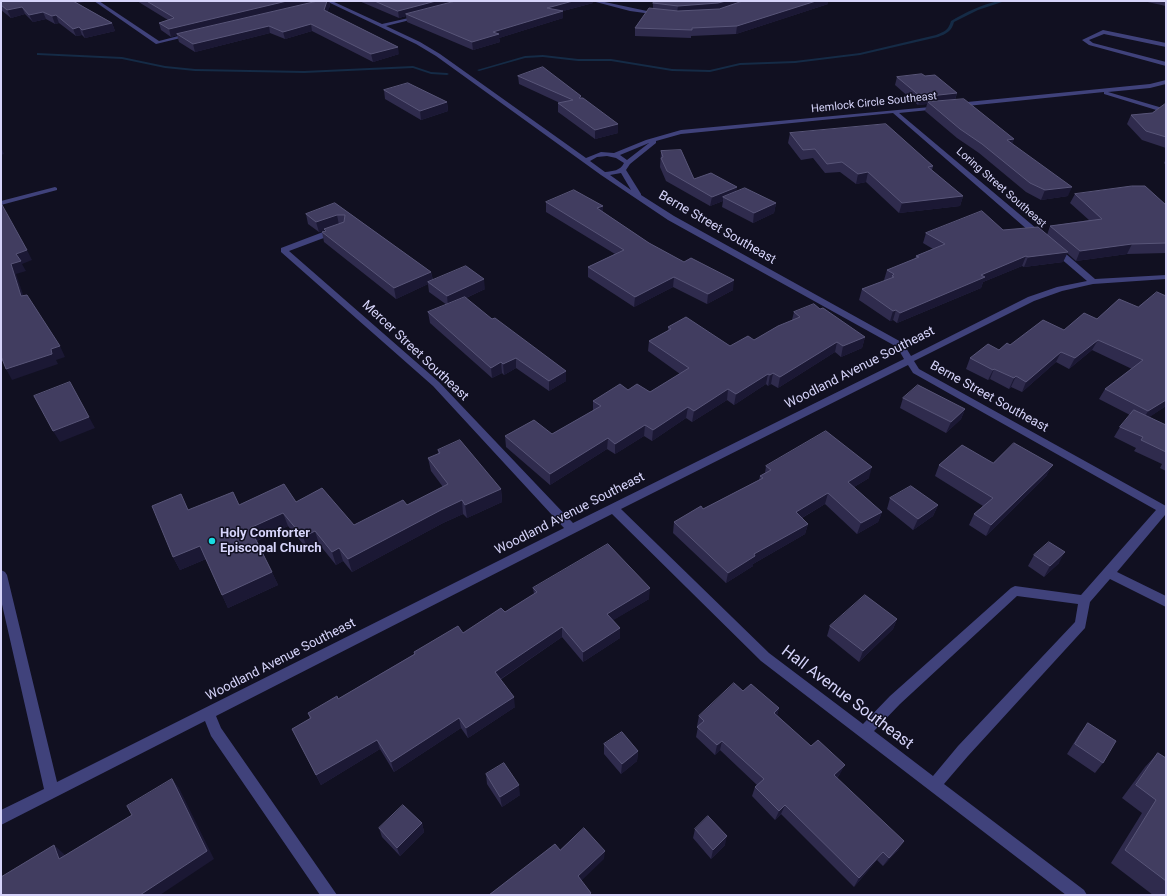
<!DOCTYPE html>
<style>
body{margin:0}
#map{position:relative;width:1167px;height:896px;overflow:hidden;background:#111021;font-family:Roboto,sans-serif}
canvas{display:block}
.frame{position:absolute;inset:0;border:2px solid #d6d4fa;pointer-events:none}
</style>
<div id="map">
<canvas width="1167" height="896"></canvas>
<div class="frame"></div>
</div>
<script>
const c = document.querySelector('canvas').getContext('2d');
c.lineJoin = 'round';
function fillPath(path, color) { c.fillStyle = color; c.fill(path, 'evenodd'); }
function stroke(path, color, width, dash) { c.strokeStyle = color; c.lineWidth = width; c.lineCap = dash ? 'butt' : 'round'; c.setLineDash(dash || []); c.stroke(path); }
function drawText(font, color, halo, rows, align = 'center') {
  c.font = font + ' Roboto,sans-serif'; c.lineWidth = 3; c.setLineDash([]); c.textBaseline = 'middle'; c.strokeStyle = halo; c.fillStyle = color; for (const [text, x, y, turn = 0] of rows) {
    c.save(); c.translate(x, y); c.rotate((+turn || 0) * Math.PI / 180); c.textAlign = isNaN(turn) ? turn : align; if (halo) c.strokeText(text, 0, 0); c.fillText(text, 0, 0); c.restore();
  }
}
const stream = new Path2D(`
 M998,1H1005L978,10L954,22C952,31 946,34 938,37L860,55L795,63L740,65L710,72L672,71L611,61H578L543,57L525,58L479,71L477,70L525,56L543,55L578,59H611L672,69L710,70L740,63L795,61L860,53L936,35C945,31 948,31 951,21C966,12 981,5 998,1Z
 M37,53L122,57L165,66L195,69L304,71L413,66L431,72L447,73L449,74L447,75L431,74L413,68L304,73L195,71L165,68L122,59L38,55H37Z`);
const minor = new Path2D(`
 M94,1H99L159,41L190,33L193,35L156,44Z
 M326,1H332L382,24L422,15V17L386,26L420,42L440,54L586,158L601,152L614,153L646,140L681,130L941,106L942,107L939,109L899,113L1043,234V238H1037L893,113L681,134L656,141V143L630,164L626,170L641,194V195L674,216L903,343L911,356L1028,297L1057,287L1087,281L1052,251V247H1058L1095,279L1166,275V279L1093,284L1062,291L1034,301L914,361L919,369L1166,506V515H1165L1117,572L1166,596V607L1110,579L1090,602L1085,628L968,756L944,784L1084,890L1087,895H1066L761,661L612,514L216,716L221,728L337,895H320L211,736L205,721L1,825V810L44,789L1,600V570L5,572L7,575L57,782L564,528L433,386L281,252V248L331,229H337V233L289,251L439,382L573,523L904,359L897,347L668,220L601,175L436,56L416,44ZM649,143L627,160L620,155ZM607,156L616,158L624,163C620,171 613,171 605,172L590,161L597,157ZM621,173L631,190L610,175ZM908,365L913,373L1156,510L1081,595L1015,586L1011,588L890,696L863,724L769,653L621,509ZM1017,596L1078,604L1075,622L958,746L933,776L874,731L900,704Z
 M592,1H600L661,14L659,15L630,11Z
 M1103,30L1166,43V47L1104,34L1089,40L1093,43L1166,62V66L1089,45L1082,40Z
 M1166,80V84L1150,88L1108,92L1166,109V113L1104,94V92L957,107L954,105L957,103L1150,84Z
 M55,187L57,188V190L1,205V201Z`);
const wall = new Path2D(`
 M1,1L77,3L112,23L115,31L85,38L82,35L76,36L59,23L55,24L46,19L33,22L25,14L11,18L1,10Z
 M137,1H329L330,6L327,12L399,54L373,62L312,31L285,39L270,33L195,52L179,42L177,35L171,37L161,30L159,23L168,20Z
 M359,1H593V3L563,11V18L499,38L500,42L473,50L407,22L406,16L399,18Z
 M655,1H828V4L736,34L691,36V38L635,36V28L653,9V3Z
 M1143,1H1166V6Z
 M518,76L581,98L618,133L595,139L558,112V103H560L519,84Z
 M925,76L957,93L955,100L1012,144L1068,196L1041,200L1026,192L979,153L957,138L925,111L927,104L918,105L895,85L897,77Z
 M384,90L447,102L448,111L421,120L385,99Z
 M1166,104V148L1142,140L1127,124L1131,115L1152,113Z
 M790,133L933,166L932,170L963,196L960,206L899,213L866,182L856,184L840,172L825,173L813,158L801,160L788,143Z
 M661,151L694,179L776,203L774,213L753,223L722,207L723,201L710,206L666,181L660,167Z
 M1166,159V165L1164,163Z
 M1075,194L1166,205V253L1127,254L1076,261L1067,253L1063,262L1024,267L1022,266L983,282L981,288L897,323L893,320L890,321L859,300L862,289L885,281L884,280L887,270L915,259L916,256L933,249L923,243L926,233L1003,230L1047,235L1050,226L1089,220L1070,203Z
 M546,202L603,212L649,243L733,290L707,304L673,287L634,307L588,277V267L615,254L546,212Z
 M335,203L431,272L433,280L485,289L466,298L566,381L549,391L516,368L504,375L502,373L492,378L430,323L428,312L447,305L429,292L428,284L396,299L324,242L322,232L325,231V230L319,232L308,224L306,214Z
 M1138,307L1166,406L1149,417L1166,425V471L1160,468L1162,464L1134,451L1136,448L1114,437L1120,427L1130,415L1099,399L1105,389L1132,369L1092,350L1069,369L1056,362L1022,392L1011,387L1009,389L990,379L988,380L966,369L970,358L999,350L1010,345L1064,330L1097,319Z
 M820,309L865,337L862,348L841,357L835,352L778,388L771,384L768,386L766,384L734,405L727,400L692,422L686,418L652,441L644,436L615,454L607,449L550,485L506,447L505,436L552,434L593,411V401L628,390L650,392L680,374L648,351L649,341L668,331V327L730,346L754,340L792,320L794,312Z
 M903,398L965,409L961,419L946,433L900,408Z
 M438,450L501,489L502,502L467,518L463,514L443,523L352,572L343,561L336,565L319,544L308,550L288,526L257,541L278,585L228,608L206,559L180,570L173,557L189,510L239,505L296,502L354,525L407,505L443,487L431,471L428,458L438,454Z
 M939,465L1047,475L986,536L969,525L974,514L983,506L935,476Z
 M766,466L869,478L854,487L882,512L878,522L857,534L825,504L802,518L808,524L805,534L753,564V566L726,583L673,533L674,522L703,509L759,480L760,476L765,473Z
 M890,498L938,505L933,516L913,530L887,509Z
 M1034,555L1059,563L1044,577L1028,566Z
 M533,588L649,599L613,620L620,628V638L583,662L562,637L500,680L515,707L468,738L461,728L394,772L380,749L321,785L292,729L310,719L308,713L338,699L414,654V652L463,633L505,612L534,594Z
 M897,619L893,629L859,662L827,636L830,626Z
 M743,691L779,708L777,715L840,774L837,778L899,849L883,866L877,860L854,887L781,814L775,820L752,796L755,787L757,785L720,750L715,755L696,737L698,727L697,726L699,716Z
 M1088,723L1103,763L1095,773L1067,754L1080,733Z
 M604,744L638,751L637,761L621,774L604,754Z
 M1158,753L1166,758V895H1153L1111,863L1142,813L1122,798L1145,767Z
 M486,774L520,795L502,807L487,784Z
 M422,823L424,832L400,856L382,837L379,828Z
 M695,829L725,845L711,859L693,838Z`);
const shadedWall = new Path2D(`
 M68,1H89L70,5Z
 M287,1H320L177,34V35L171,37L169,29Z
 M327,1H329L330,6L325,18L324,10Z
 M436,1H465L406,14V16L399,18L398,11Z
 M573,1H593V3L563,11V18L499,38L500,42L473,50L472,42L493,32L547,8Z
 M726,1H750L718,11L677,13L678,6Z
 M816,1H828V4L736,34L737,26Z
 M22,7L25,14L11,18L7,10Z
 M43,12L46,19L33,22L29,15Z
 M56,15L59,23L55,24L52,16Z
 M112,23L115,31L85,38L82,30Z
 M311,24L312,31L285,39L283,32Z
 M269,26L270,33L195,52L193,44Z
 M79,27L82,35L76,36L73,29Z
 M398,47L399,54L373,62L371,54Z
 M957,93L954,102H928L927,104L918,105L921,97Z
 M447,102L448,111L421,120L420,111Z
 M618,124V133L595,139V130Z
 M1014,139L1011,148L1007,140Z
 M1,147L4,154L1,155Z
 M868,172L866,182L856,184L858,174Z
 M737,187L736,196L723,197V201L710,206L712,197Z
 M1072,187L1068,196L1041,200L1045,190Z
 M963,196L960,206L899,213L902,203Z
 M776,203L774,213L753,223L754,213Z
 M603,206V215L597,208Z
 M337,215L339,225L324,229L325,230L319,232L316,222Z
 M1132,244L1127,254L1076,261L1080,251Z
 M27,250L32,260L22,264L26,271L16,274L27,306L21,296L11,264L16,254Z
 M1068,252L1063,262L1024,267L1028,257Z
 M1026,256L1022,266L983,282L981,288L897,323L900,313L981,275Z
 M431,272L433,282H428V284L396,299L394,288Z
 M674,277L673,287L634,307L635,297Z
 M484,279L485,289L448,306L447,296Z
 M734,280L733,290L707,304L708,294Z
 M896,310L893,320L890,321L893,311Z
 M865,337L862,348L841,357L843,346Z
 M1098,340L1092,350L1069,369L1075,358Z
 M837,342L835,352L778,388L780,377Z
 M60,346L65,357L56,360L58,364L12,380L6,369L51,349Z
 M1061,352L1056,362L1022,392L1026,382Z
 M516,358V368L504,375L503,364Z
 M501,362L502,373L492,378L491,368Z
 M994,369L990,379L988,380L993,370Z
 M566,371V381L549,391V381Z
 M773,373L771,384L768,386L770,375Z
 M768,374L766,384L734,405L736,394Z
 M1016,376L1011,387L1009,389L1014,378Z
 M728,389L727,400L692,422L694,411Z
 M1166,400V406L1142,422L1148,411Z
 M688,407L686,418L652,441L653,430Z
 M965,409L961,419L946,433L951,422Z
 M89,417L95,428L60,442L53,431Z
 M645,425L644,436L615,454V444Z
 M608,438L607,449L550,485V474Z
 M1053,465L1047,475L986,536L991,525Z
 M872,467L869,478L844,493L848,482Z
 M501,489L502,502L467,518L465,505Z
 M828,493L825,504L793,523L796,512Z
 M462,500L463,514L443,523L352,572L348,559L441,510Z
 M938,505L933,516L913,530L918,519Z
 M882,512L878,522L857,534L861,523Z
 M283,513L288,526L256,541L250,528Z
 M808,524L805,534L753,564V566L726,583L728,573L754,554Z
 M315,531L319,544L308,550L303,537Z
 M200,546L206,559L180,570L173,557Z
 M339,548L343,561L336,565L332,552Z
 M1065,552L1059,563L1044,577L1050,566Z
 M272,572L278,585L228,608L222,595Z
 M650,588L649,599L607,624V614Z
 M897,619L893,629L859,662L863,651Z
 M562,627V637L496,682L495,672Z
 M620,628V638L583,662V652Z
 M514,697L515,707L468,738L466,728Z
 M779,708L776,718L774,713Z
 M459,718L461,728L394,772L391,762Z
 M377,740L380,749L321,785L316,775Z
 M722,741L720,750L715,755L717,745Z
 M638,751L637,761L621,774L622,764Z
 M845,765L840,774L830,785L834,775Z
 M172,779L179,788L214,859L160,895H140Z
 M519,785L520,795L502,807L500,797Z
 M785,805L781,814L775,820L779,811Z
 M422,823L424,832L400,856L397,848Z
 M727,836L725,845L711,859L713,850Z
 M904,841L899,849L883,866L889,858Z
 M54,845L64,854L69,868L59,859Z
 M605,851L604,859L578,884V876Z
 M883,852L877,860L854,887L859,878Z`);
const building = new Path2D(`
 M1,1H73L112,23L82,30L79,27L73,29L56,15L52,16L43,12L29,15L22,7L7,10L1,5Z
 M147,1H287L169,29L159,23L174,18L173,17Z
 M318,1H327L324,10L398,47L371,54L311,24L283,32L269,26L193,44L177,34Z
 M375,1H436L398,11Z
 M456,1H573L547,8L563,11L493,32L499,34L472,42L406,14Z
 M655,1H726L718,3L678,6L653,3Z
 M743,1H816L737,26L692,28V30L635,28L649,8L678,11L719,9Z
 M543,67L581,96L579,98H583L618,124L595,130L558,103L573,100L518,76Z
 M922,74L925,76L935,75L957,93L921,97L897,77Z
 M408,83L447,102L420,111L384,90Z
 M964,99L1014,139L1007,140L1072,187L1045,190L1030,183L982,144L960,129L928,102Z
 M1165,104H1166V137L1146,131L1131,115L1152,113Z
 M886,124L933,166L928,167L963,196L902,203L868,172L858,174L842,162L827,164L815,149L803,150L790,133Z
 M681,150L694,179L711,173L737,187L712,197L667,171L661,158L663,157L661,151Z
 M1132,186H1145L1166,205V243L1132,244L1080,251L1050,226L1102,219L1075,194Z
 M745,188L776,203L754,213L723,197Z
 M574,190L603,206L597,208L649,243L684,262L691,258L734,280L708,294L674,277L635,297L588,267L624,250L546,202Z
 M1,203L27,250L16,254L21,261L11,264L21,296L27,295L60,346L51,349L52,354L6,369L1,356Z
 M335,203L431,272L394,288L322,232L326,231L324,229L344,222L345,215H337L316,222L306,214Z
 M982,211L1003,230L1038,227L1068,252L1028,257L1026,256L981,275L985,277L900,313L896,310L893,311L862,289L894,277L892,276L894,274L887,270L919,257L916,256L945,244L926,233Z
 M466,266L484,279L447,296L428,282Z
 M1157,292L1166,296V400L1148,411L1105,389L1143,360L1098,340L1075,358L1061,352L1026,382L1016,376L1014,378L994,369L993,370L970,358L988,344L999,350L1007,343L1010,345L1043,320L1064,330L1084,313L1097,319L1119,299L1138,307Z
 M465,297L492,319L495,318L566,371L549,381L516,358L503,364L501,362L491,368L428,312Z
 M814,304L820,309L823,308L865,337L843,346L837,342L780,377L773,373L770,375L768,374L736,394L728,389L694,411L688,407L653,430L645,425L615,444L608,438L550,474L505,436L534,420L552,434L601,406L593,401L620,384L628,390L637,384L650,392L689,368L649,341L671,329L668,327L686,317L730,346L748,336L754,340L778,326L800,317L794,312Z
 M70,382L89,417L53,431L34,396Z
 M918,385L965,409L951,422L903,398Z
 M1134,410L1166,425V452L1141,440L1143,437L1120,427Z
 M826,431L872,467L848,482L882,512L861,523L828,493L796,512L808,524L754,554L755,556L728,573L674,522L701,506L703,509L763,478L760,476L771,470L766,466Z
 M460,440L501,489L465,505L462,500L441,510L348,559L339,548L332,552L315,531L303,537L283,513L250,528L272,572L222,595L200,546L173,557L152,506L181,494L188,510L233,492L239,505L284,484L296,502L322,488L354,525L403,500L407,505L448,484L428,458L440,453L438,450Z
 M1014,443L1053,465L991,525L974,514L993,498L939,465L962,445L993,463Z
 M911,486L938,505L918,519L890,498Z
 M1049,542L1065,552L1050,566L1034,555Z
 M608,544L650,588L607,614L620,628L583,652L562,627L495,672L514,697L466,728L459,718L391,762L377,740L316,775L292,729L311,718L308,713L337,696L338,699L415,654L414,652L458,626L463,633L501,608L505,612L537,592L533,588Z
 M865,595L897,619L863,651L830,626Z
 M734,683L743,691L751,684L779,708L774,713L811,746L818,740L845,765L834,775L904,841L889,858L883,852L859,878L785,805L779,811L755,787L764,779L722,741L717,745L697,727L704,721L699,716Z
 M1088,723L1116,741L1103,763L1075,744Z
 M622,732L638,751L622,764L604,744Z
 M1158,753L1166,758V881L1125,850L1156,800L1136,785Z
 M504,763L519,785L500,797L486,774Z
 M172,779L207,851L140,895H1V877L54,845L59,859L132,815L127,806Z
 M403,805L422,823L397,848L379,828Z
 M708,816L727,836L713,850L695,829Z
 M584,828L605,851L578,876L591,893L589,895H489L555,844L560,850Z`);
const markers = [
 [212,541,4,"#19dce2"]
];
const farStreetnames = [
 ["Hemlock Circle Southeast",874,103,-6],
 ["Loring Street Southeast",1001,188,41]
];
const streetNames = [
 ["Berne Street Southeast",717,228,30],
 ["Mercer Street Southeast",415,351,43],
 ["Woodland Avenue Southeast",860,368,-27],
 ["Berne Street Southeast",989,397,29],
 ["Woodland Avenue Southeast",570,514,-27],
 ["Woodland Avenue Southeast",281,660,-27]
];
const poiNames = [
 ["Holy Comforter",220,534],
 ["Episcopal Church",220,549]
];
const nearStreetnames = [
 ["Hall Avenue Southeast",847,698,37]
];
fillPath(stream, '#152b46');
fillPath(minor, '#40427b');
fillPath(wall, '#2f2b4d');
fillPath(shadedWall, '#1b1834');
fillPath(building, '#413d60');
stroke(building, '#585578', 1);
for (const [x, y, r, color] of markers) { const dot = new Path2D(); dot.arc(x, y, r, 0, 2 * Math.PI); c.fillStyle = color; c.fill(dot); stroke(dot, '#111021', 1.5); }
drawText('11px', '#d6d4fa', '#111021', farStreetnames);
drawText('13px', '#d6d4fa', '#111021', streetNames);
drawText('bold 13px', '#d6d4fa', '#111021', poiNames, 'left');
drawText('16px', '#d6d4fa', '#111021', nearStreetnames);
</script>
